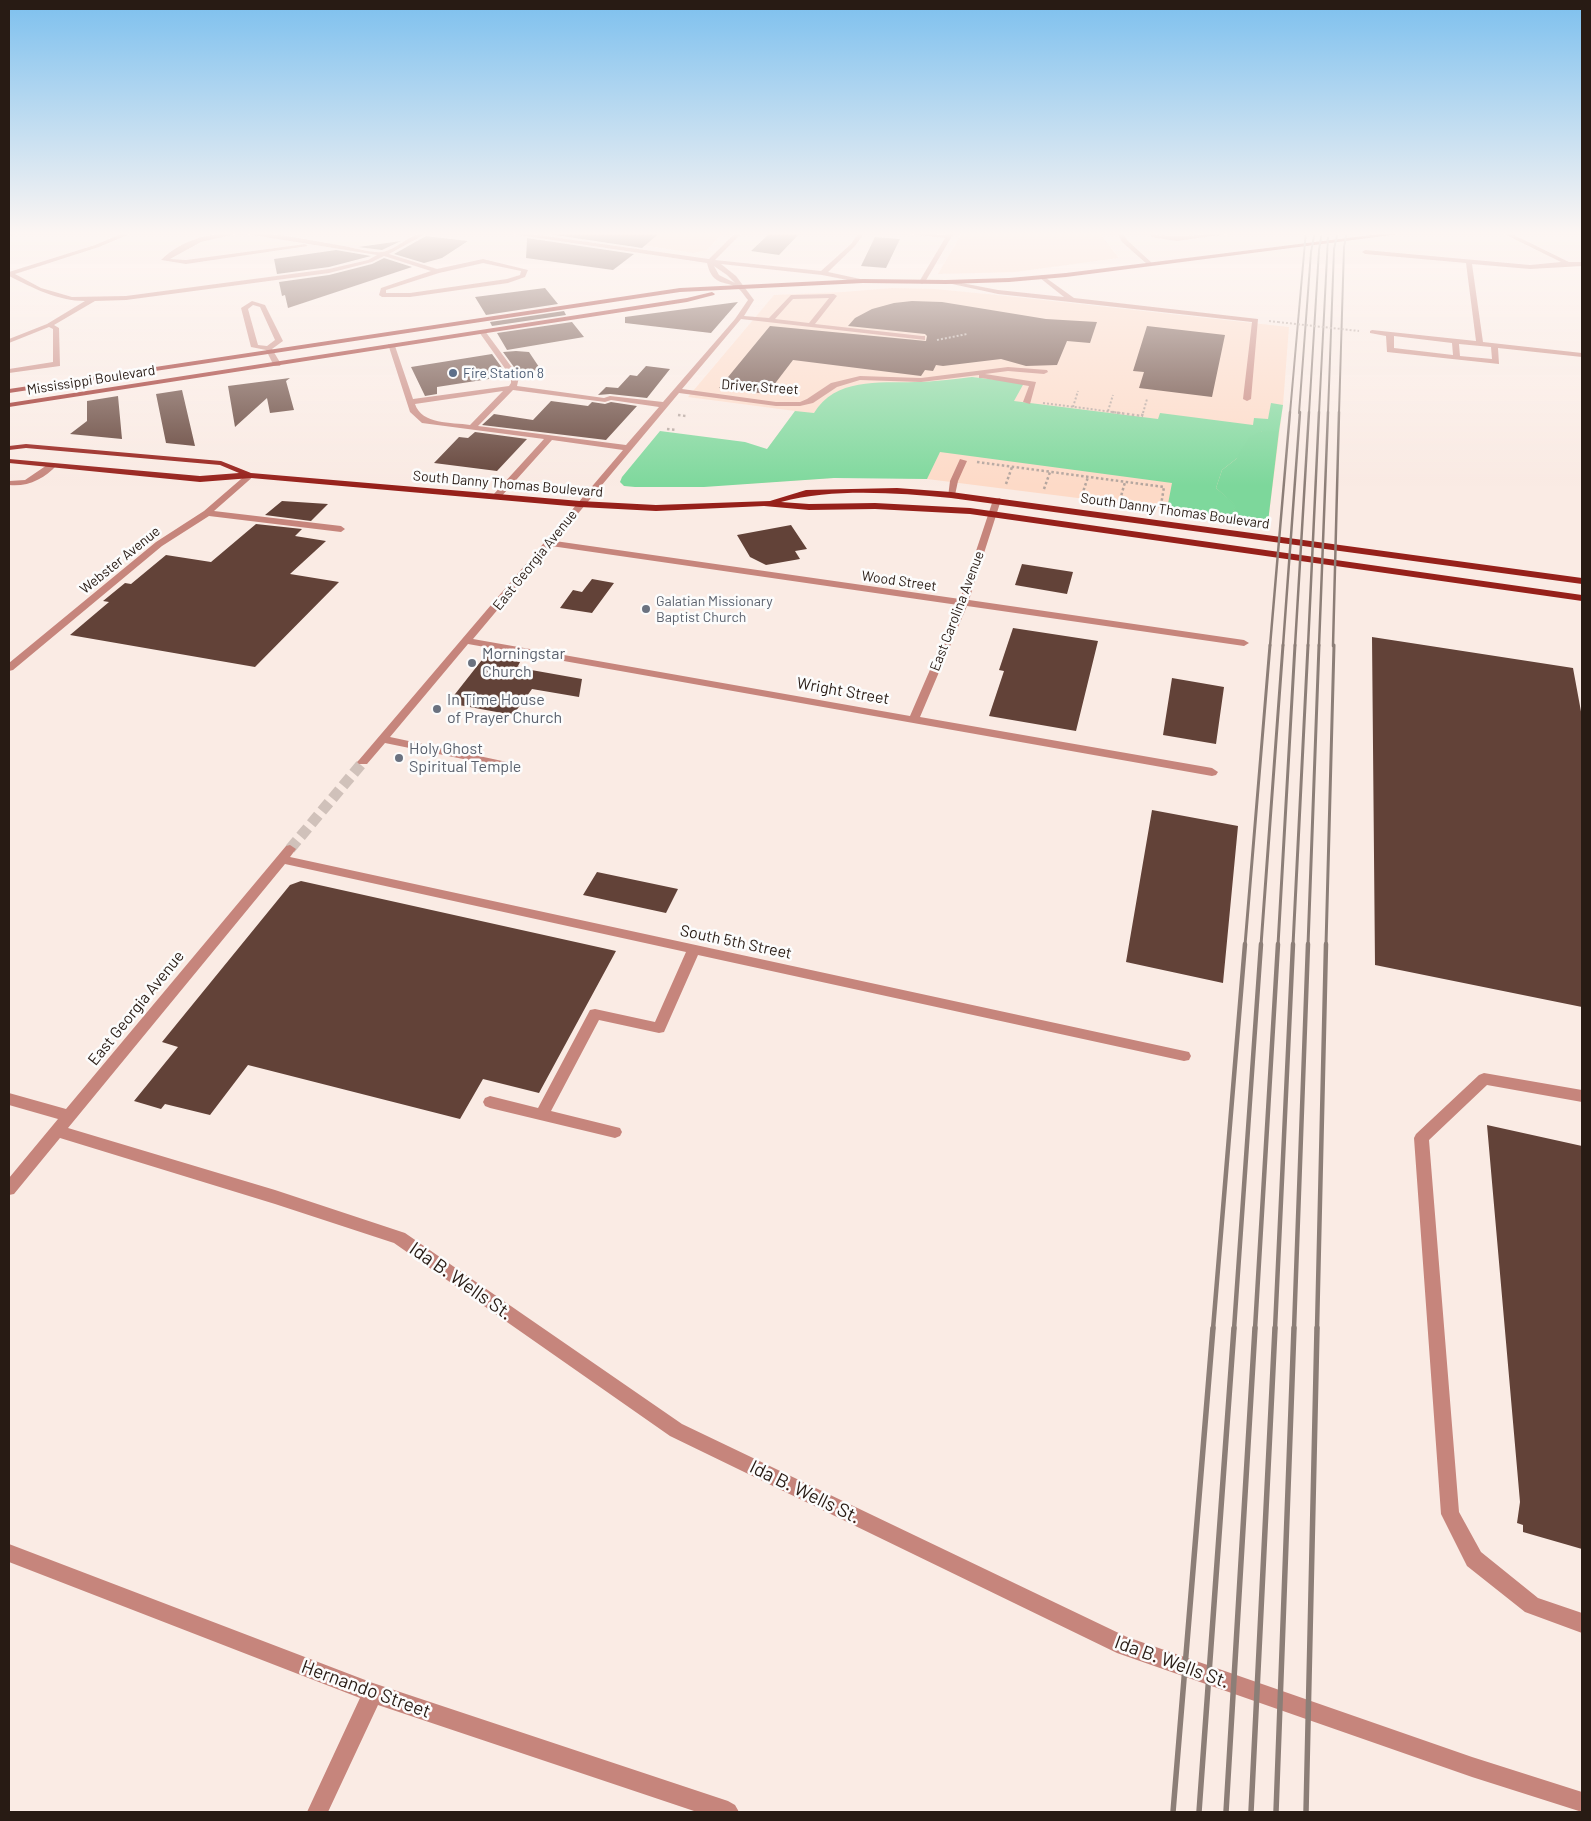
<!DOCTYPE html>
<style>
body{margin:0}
#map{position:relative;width:1591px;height:1821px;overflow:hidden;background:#faebe4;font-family:Barlow,sans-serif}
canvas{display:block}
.frame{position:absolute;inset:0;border:10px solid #281b14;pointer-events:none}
</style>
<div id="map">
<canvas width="1591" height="1821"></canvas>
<div class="frame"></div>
</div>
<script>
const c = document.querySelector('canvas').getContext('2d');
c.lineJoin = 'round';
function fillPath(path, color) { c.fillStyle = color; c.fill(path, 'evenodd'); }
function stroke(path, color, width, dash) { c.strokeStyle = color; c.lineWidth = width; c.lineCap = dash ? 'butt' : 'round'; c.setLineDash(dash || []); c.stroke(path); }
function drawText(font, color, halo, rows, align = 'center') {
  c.font = font + ' Barlow,sans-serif'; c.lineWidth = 5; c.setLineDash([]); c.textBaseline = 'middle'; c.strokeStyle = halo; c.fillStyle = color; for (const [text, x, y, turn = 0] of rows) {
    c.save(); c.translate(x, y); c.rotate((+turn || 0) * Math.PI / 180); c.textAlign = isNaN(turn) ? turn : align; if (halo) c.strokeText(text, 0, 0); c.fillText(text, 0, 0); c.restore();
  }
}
const built = new Path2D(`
 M548,231H725L707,250L693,253Z
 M963,231H1101V235L1119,258L1015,272L938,274Z
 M892,288L935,289L1007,296L1289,327L1283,405L1268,522L927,479L848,477L742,484L795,411L688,397L774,295L843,292Z`);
const green = new Path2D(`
 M972,377L1024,383L1014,401L1158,419L1160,413L1253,425L1254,418L1268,419L1271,403L1283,405L1279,431H1262L1236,459L1222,470L1216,488L1237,506L1233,511L1234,518L1167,509L1172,483L940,452L927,479L834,478L704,487H635L624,486L620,482L622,477L660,431L745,442L767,449L795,411L814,413C835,378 878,383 915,382C934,382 953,379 972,377Z`);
const forest = new Path2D(`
 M1262,431H1279L1268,522L1234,518L1233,511L1236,506L1216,488L1222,470L1236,459L1250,437Z`);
const building = new Path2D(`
 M528,231H662L642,248Z
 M772,231H802L779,255L751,251Z
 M426,236L468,241L442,258L424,263L394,254Z
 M875,237L900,239L886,268L861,266Z
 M527,238L634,254L613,270L526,258Z
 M401,241L382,250L358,247Z
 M336,250L371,256L329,267L277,274L274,259Z
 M384,258L412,267L288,308L285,295L282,296L279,282L329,275L372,264Z
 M545,288L558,304L486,315L475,297Z
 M912,301L942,302L1046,319L1097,322L1090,343L1067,341L1057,365L1026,366L1001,359L943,366L936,365L933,371L925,370L921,376L793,360L767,394L719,388L770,326L926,341L927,336L925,334L848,326L855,318L872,309L894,303Z
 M738,302L711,333L625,323V317Z
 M564,311L566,315L492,326L490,322Z
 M572,322L584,337L507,350L497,333Z
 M1147,326L1225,335L1212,397L1139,388L1144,372L1133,371Z
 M516,351L529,352L541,370L519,374L503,352Z
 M492,354L508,376L437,387V394L425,396L411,367Z
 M646,366L670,369L647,398L610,394L598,395L606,387L618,388L630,375L637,376Z
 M290,378L286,381L294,410L270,413L267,398L235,427L228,386Z
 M182,390L195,446L166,443L156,394Z
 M118,396L122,439L70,434L87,421V401Z
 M551,401L588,406L592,402L605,404L611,402L637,406L606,440L482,425L494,414L533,420Z
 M475,432L527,439L497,471L434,463L459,437L468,438Z
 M282,501L328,504L311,521L265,515Z
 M256,524L302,529L295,536L326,541L290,574L339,582L255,667L70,635L109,602L103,601L125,583L131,584L166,555L211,562Z
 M791,525L807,549L795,551L800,559L766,565L750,557L737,535Z
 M1022,564L1073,572L1067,594L1015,585Z
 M592,579L614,583L592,613L560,608L573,590L582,592Z
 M1013,628L1098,641L1076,731L989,716L1004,671L999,670Z
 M1372,637L1573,668L1582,717V1007L1375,965Z
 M485,656L520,662L518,666L520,668L582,679L579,697L532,689L513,715L448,703Z
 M1172,678L1224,687L1216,744L1163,735Z
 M1152,810L1238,826L1223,983L1126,962Z
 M597,872L678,889L666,913L583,895Z
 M301,881L616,951L539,1093L483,1079L460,1119L248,1065L210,1115L165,1104L161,1109L134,1101L178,1047L162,1042L290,885Z
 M1487,1125L1582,1146V1549L1523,1532V1525L1517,1523L1520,1502Z`);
const minorTunnel = new Path2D(`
 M290,849L363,762`);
const pathFar1 = new Path2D(`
 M1269,321L1278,322
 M937,340L967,334
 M1043,403L1121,413
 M1073,407L1078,391
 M1108,411L1113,395
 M1143,413L1147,399`);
const path = new Path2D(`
 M1112,412L1142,416L1143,412
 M678,415L686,416
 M667,429L676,430
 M977,462L1164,487L1161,505
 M1006,484L1012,467
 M1044,489L1050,472
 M1082,495L1088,477
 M1120,500L1125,482`);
const minor = new Path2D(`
 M14,231H30L9,236V232Z
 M128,231H137L99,247L15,274L41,288L72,297L126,296L329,269L368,260L377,255L240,233L201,242L170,259L186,260L305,244L308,246L186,264L161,260C208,214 287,237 344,246C354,248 373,253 382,252C397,250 412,231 431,231L389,254L437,269L483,259L528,270L525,277L508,283L410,297H382L379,295L381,288L431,271L384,256L372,262L329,273L126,300L95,301L54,325L59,328L60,366L9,373V369L53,362V329L49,327L9,343V339L47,324L85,301C58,301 33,288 9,276V272L95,245ZM483,263L521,271L520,275L507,279L410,293H386V290L439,273Z
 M492,231H510L709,259L737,231H744L715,260L821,271L851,244L860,231H866L855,246L828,272L865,280V282L863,283L822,275L721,264L736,276L754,300L744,316L769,318L791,295L834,294L837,296L815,324L922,336H925V340L741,319L682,389L776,402H800L807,399L831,383L860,376L921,378L1008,367L1047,370L1048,372L1044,374L1008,371L985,374L1036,382L1030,404L1023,402L1029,386L982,378H979V375L921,382L860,380L837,387L813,403L800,406H776L679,393L555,541L960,599L993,500L1000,498L1001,500L969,600L1244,640L1249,643L1244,646L967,606L920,717L1212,768L1218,772L1216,775L1212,776L468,644L390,737L507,762L511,763L513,765L511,767L507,768L385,743L367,764H359L357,762L359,760L623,450L552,440L499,499H493V495L544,439L422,423L410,412L388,344L395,346L413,399L509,386L511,383V377L479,332L483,330L485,331L519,377L517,386L604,398L610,396L663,402L735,319L748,300C745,297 743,293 740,290C728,279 713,289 707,263ZM714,266L727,275L735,283L719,275ZM829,298L809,323L775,319L793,299ZM513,390L605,402L611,400L659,407L626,445L478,426ZM503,391L470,425C451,422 422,425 415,404ZM551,546L958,605L910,716L473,639Z
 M881,231L947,235L949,231H955L925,282L922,284L919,282L945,238Z
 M1116,231H1122L1127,240L1152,263V265H1148L1122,242Z
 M1151,231H1157L1156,235C1188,239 1219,231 1251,231L1176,241L1151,237Z
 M1498,231H1506L1569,262H1582V266L1530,269L1472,264L1483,342L1582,353V357L1498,348L1499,364L1387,352L1386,336L1370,333V331L1372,330L1476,341L1466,263L1365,254L1362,252L1365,250L1530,265L1561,262ZM1394,336L1452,343L1453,355L1394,348ZM1459,344L1491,347L1492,359L1460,356Z
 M1042,275L1074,298L1258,319L1251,399L1247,401L1243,399L1252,322L998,294L943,282L946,280L998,290L1064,297L1040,278L1039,277Z
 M252,301L265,305L283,341L272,349L281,364L280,366H274L266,350L251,347L241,308ZM253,305L260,307L275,340L267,346L258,345L248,309Z
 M960,459L967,461L958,481L955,495L948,497L950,481Z
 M50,463L57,465C44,479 28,487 9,485V481L25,480Z
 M248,473L255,475L214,511L341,526L345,529L341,532L209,516L162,546L13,670L9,671V663L156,542L204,511Z
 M290,845L296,849L290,857L1189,1052L1191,1056L1189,1060L1184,1061L698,955L664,1032L659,1033L599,1020L551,1111L620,1128L622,1132L620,1136L615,1138L490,1108L485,1106L483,1102L485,1098L490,1096L538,1108L590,1010L595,1009L655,1022L686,952L285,864L68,1128L275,1190L405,1233L682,1424L1127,1637L1472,1757L1582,1792V1812L1472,1777L1117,1653L670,1436L394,1243L275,1204L60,1138L14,1194L9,1195V1178L58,1119L9,1105V1093L66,1109L286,846Z
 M1484,1073L1582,1090V1102L1487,1085L1429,1140L1459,1512L1481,1552L1538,1598L1582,1613V1633L1525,1612L1467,1566L1441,1514L1414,1138L1416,1134L1479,1075Z
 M9,1544L373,1683L728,1801L735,1805L739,1812H697L378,1705L328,1812H307L360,1698L9,1562Z`);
const major = new Path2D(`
 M1403,231H1423L1066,277L1009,282L946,284L863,283L680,292L9,393V389L680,288L863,279L946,280L1009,278L1066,273Z
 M712,292L715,294L714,295L687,302L9,407V403L687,298Z
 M26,444L221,461L251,473L580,501L656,505L770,501L806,490L897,488L951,492L1582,578V584L951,498C895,493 835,488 781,502L809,504L875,503L970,508L1582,595V601L970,514L875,509L809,510L764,506L656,511L580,507L251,478L200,482L9,463V459L200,476L239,473L220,465L26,448L9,450V446Z`);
const railFar4 = new Path2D(`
 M1290,413L1306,231
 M1299,413L1311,252L1315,231
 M1309,413L1319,250L1322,231
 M1319,413L1328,237
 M1328,413L1334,249L1338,231
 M1339,413L1344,247L1347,231`);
const railFar3 = new Path2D(`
 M1270,646L1290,412
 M1283,646L1300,412
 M1295,646L1309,412
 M1308,646L1319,412
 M1319,646L1328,412
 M1333,646L1339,412`);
const railFar2 = new Path2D(`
 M1245,945L1270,645
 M1261,945L1283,645
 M1278,945L1295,645
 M1293,945L1308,645
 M1308,945L1319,645
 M1326,945L1334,645`);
const railFar1 = new Path2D(`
 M1213,1329L1245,944
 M1234,1329L1261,944
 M1255,1329L1278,944
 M1275,1329L1293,944
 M1294,1329L1308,944
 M1317,1329L1326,944`);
const rail = new Path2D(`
 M1173,1812L1213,1328
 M1199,1812L1234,1328
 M1226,1812L1255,1328
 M1251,1812L1275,1328
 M1276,1812L1294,1328
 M1306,1812L1317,1328`);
const pathBridge = new Path2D(`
 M1278,322L1359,331`);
const markers = [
 [453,373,5,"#5c6f8a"],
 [646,609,5,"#6b7280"],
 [472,663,5,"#6b7280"],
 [437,709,5,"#6b7280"],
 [399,758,5,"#6b7280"]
];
const farServicenames = [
 ["Fire Station 8",463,373]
];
const farStreetnames = [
 ["Mississippi Boulevard",91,380,-9],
 ["Driver Street",760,387,4],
 ["South Danny Thomas Boulevard",508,484,5],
 ["South Danny Thomas Boulevard",1175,511,8],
 ["Webster Avenue",120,560,-39],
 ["East Georgia Avenue",535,560,-51],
 ["Wood Street",899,581,8],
 ["East Carolina Avenue",957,611,-69]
];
const farWorshipnames = [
 ["Galatian Missionary",656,601],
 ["Baptist Church",656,617]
];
const worshipNames = [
 ["Morningstar",482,654],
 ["Church",482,672],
 ["In Time House",447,700],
 ["of Prayer Church",447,718],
 ["Holy Ghost",409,749],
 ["Spiritual Temple",409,767]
];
const streetNames = [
 ["Wright Street",843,691,10],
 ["South 5th Street",736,942,12],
 ["East Georgia Avenue",136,1008,-51]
];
const nearStreetnames = [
 ["Ida B. Wells St.",461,1281,35],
 ["Ida B. Wells St.",805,1492,26],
 ["Ida B. Wells St.",1172,1662,20],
 ["Hernando Street",366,1689,20]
];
fillPath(built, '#fddac7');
fillPath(green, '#7ed89c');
fillPath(forest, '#7dd79b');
fillPath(building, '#624238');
stroke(minorTunnel, '#d0c1ba', 11, [11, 5.5]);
stroke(pathFar1, '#b4a59e', 2, [2, 2]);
stroke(path, '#b4a59e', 2.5, [2.5, 2.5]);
fillPath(minor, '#c6857c');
fillPath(major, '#96201a');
stroke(railFar4, '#8c7e77', 2);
stroke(railFar3, '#8c7e77', 2.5);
stroke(railFar2, '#8c7e77', 3);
stroke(railFar1, '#8c7e77', 4.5);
stroke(rail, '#8c7e77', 5.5);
stroke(pathBridge, '#b4a59e', 2, [2, 2]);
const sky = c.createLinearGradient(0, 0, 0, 486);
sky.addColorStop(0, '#7dc0ee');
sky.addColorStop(0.48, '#fdf6f3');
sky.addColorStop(1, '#fdf6f300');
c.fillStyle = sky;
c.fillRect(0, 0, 1591, 486);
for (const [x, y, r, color] of markers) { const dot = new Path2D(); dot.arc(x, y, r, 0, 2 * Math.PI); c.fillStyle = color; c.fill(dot); stroke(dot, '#fcfcfc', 2); }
drawText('14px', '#4e5e75', '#fcfcfc', farServicenames, 'left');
drawText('14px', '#281b14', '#fcfcfc', farStreetnames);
drawText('14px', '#5b616d', '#fcfcfc', farWorshipnames, 'left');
drawText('16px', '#5b616d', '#fcfcfc', worshipNames, 'left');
drawText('16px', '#281b14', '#fcfcfc', streetNames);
drawText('19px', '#281b14', '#fcfcfc', nearStreetnames);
</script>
